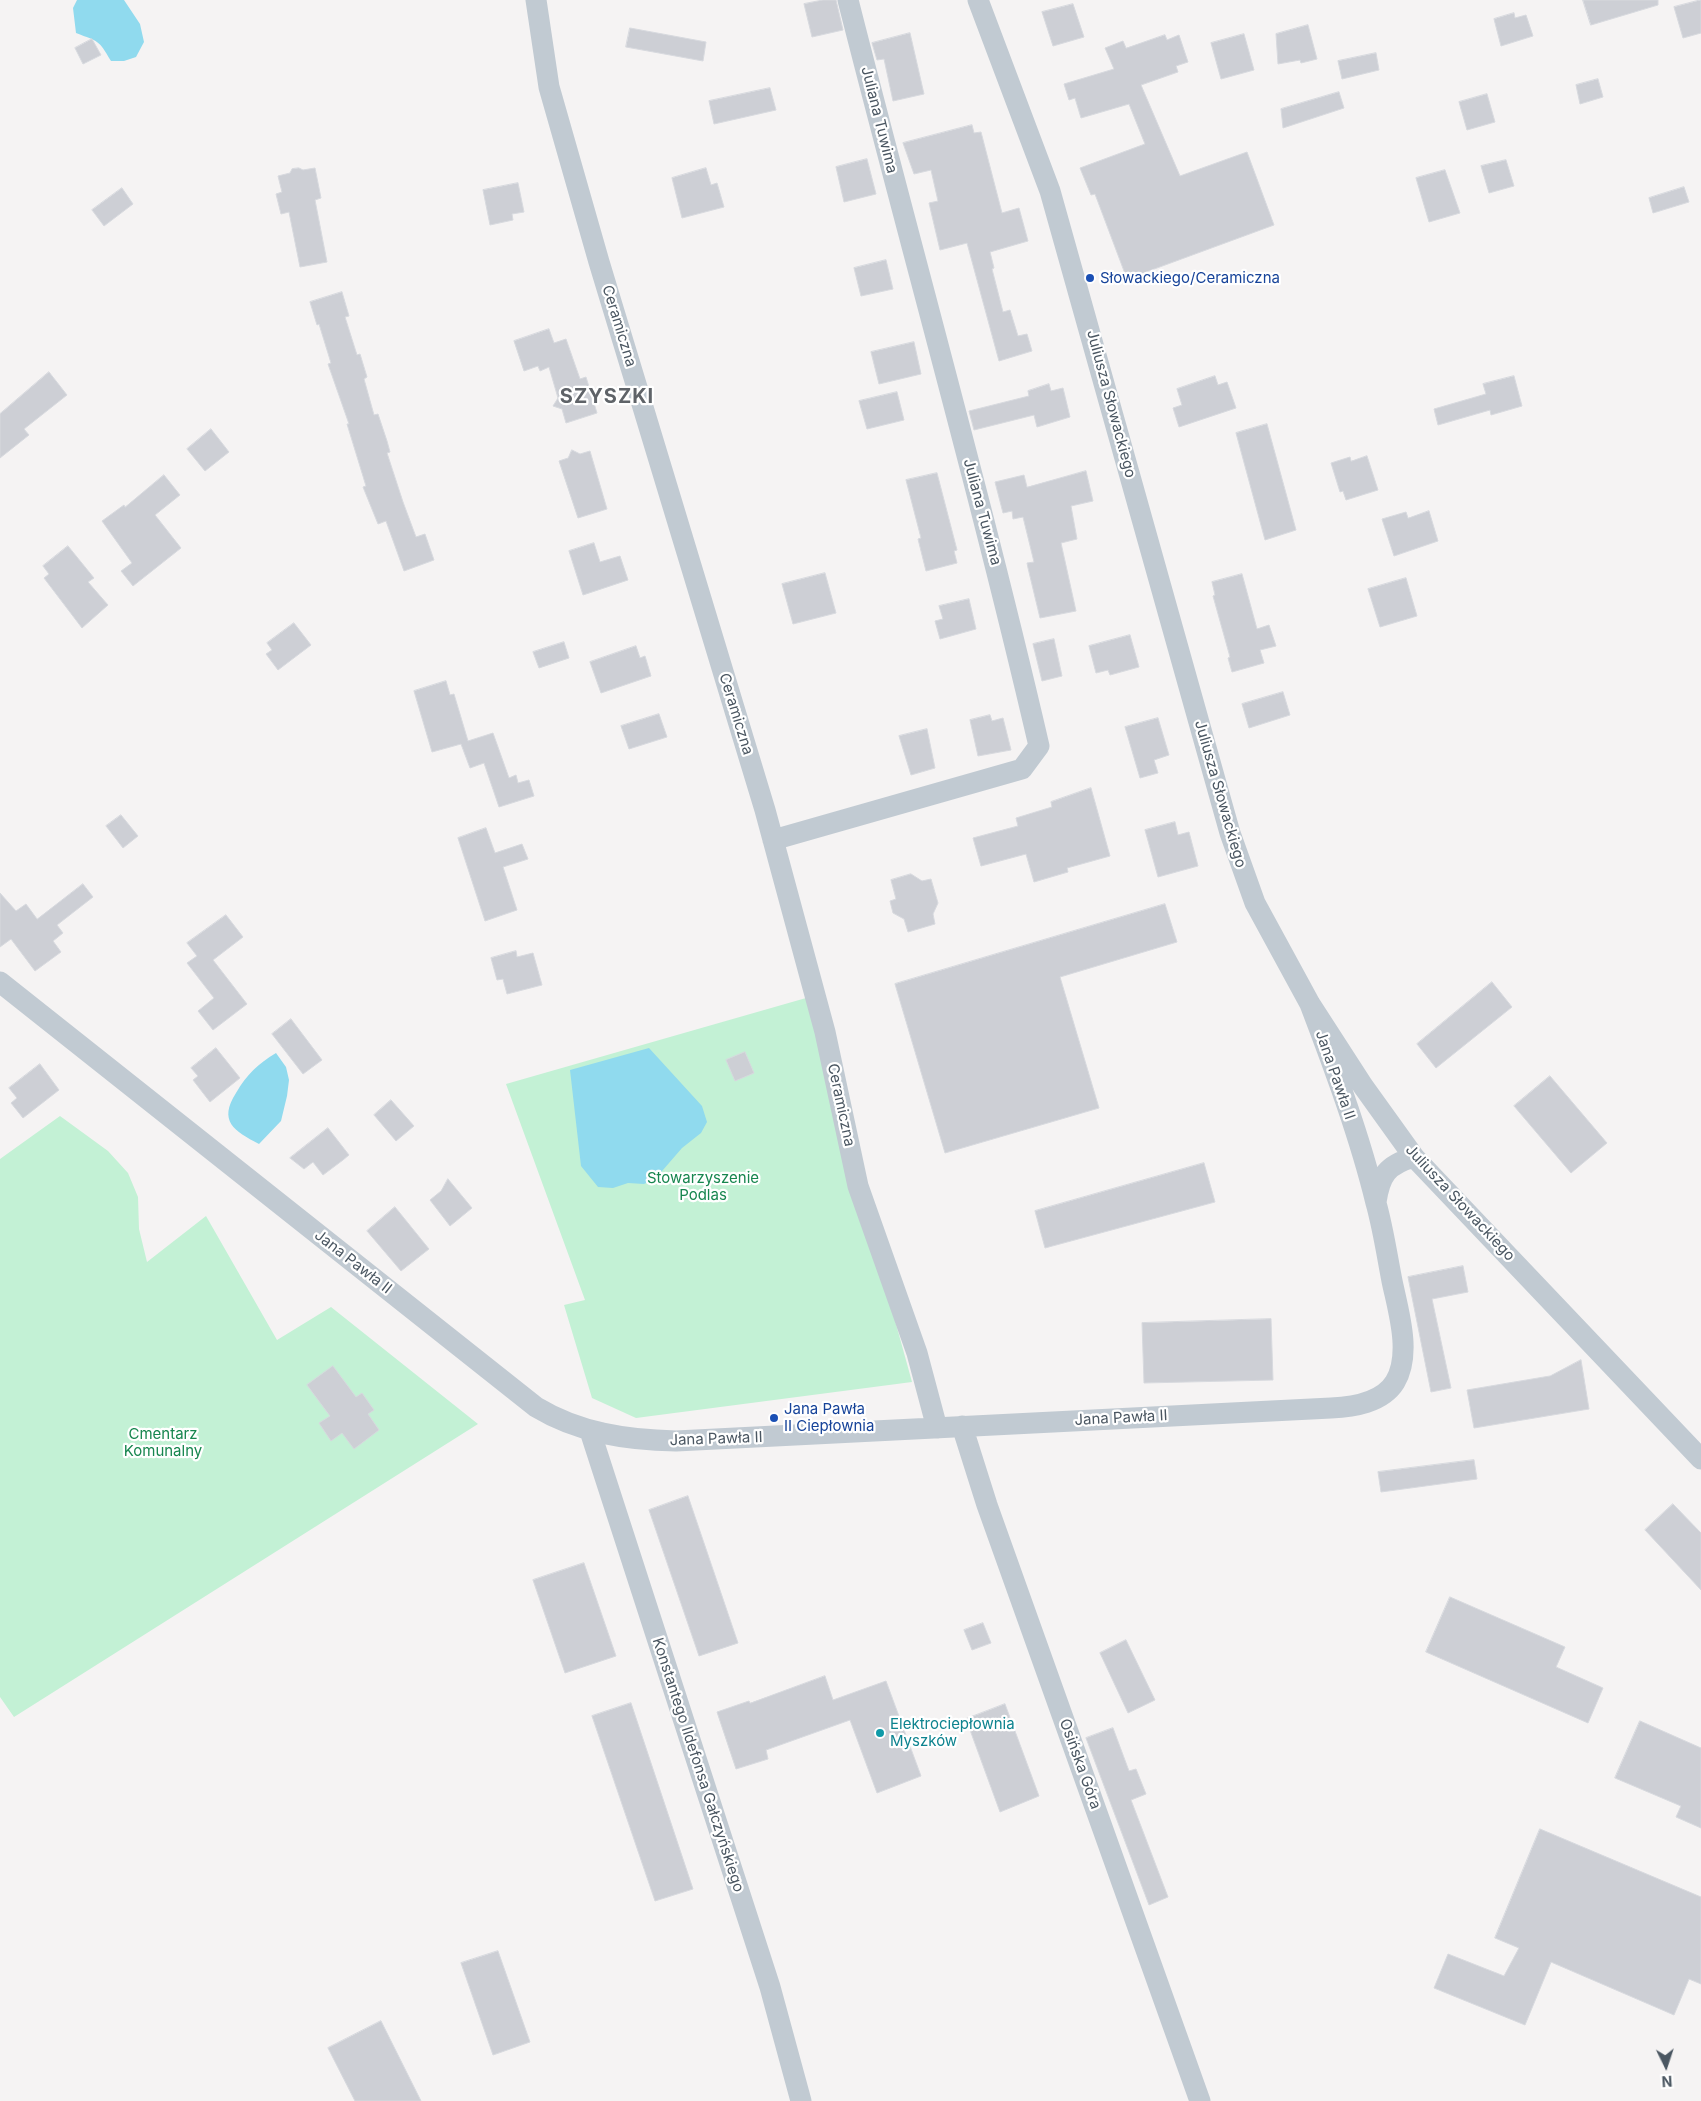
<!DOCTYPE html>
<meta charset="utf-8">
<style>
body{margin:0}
#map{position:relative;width:1701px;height:2101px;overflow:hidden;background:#f5f3f3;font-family:Inter,sans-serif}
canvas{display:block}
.north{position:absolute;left:1641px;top:2041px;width:50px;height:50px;-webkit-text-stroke:4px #fff;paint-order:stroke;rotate:176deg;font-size:14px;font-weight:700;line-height:20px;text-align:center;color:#4a5661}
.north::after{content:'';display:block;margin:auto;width:18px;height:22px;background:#4a5661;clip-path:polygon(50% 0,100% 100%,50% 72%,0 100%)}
</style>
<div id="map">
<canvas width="1701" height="2101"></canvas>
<div class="north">N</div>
</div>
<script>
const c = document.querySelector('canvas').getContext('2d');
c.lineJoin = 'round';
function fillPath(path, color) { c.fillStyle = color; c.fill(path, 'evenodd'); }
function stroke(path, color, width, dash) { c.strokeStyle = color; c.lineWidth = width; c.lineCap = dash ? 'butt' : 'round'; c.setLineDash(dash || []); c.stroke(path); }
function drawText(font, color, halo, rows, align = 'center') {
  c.font = font + ' Inter,sans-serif'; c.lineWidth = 4.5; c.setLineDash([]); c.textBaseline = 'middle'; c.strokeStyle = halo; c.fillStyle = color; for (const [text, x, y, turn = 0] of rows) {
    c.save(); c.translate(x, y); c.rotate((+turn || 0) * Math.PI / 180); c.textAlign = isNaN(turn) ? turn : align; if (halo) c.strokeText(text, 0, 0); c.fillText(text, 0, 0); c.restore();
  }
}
const green = new Path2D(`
 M806,998L912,1382L636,1418L592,1398L564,1305L585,1300L506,1084Z
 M60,1116L108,1151L128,1173L138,1197L139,1229L147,1262L206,1216L277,1340L331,1307L478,1424L14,1717L0,1697V1159Z`);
const water = new Path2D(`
 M77,0H124L140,24L144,42L136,57L124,61H111C98,39 99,42 76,33L73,8Z
 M649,1048L702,1106L707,1122L701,1133L682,1148L656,1178L644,1184L628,1183L613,1188L598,1187L581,1166L570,1070Z
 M276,1053L286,1067L289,1080L287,1096L281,1121L259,1144C234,1131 218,1121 236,1093C247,1074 258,1064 276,1053Z`);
const building = new Path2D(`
 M823,0H836L843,30L812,37L804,4Z
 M1583,0H1658V5L1591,25Z
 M1701,0V33L1683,38L1674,7Z
 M1073,4L1084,37L1053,46L1042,12Z
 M1514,13L1515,18L1526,15L1533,36L1501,46L1494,19Z
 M1308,25L1317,59L1301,63L1300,60L1278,64L1276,34Z
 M630,28L706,42L703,61L626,47Z
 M910,33L924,94L893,101L884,59L877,60L872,43Z
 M1244,34L1254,70L1221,79L1211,43Z
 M1165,35L1167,40L1179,35L1188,62L1176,66L1178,72L1141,85L1180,176L1247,152L1274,225L1127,279L1095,194L1091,195L1080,168L1145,144L1129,104L1081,118L1075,98L1069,100L1064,84L1114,69L1105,48L1123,41L1126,48Z
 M92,39L101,55L83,64L75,48Z
 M1376,53L1379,70L1342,79L1338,61Z
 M1598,79L1603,97L1580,104L1576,85Z
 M770,88L776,110L714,124L709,101Z
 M1339,92L1344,108L1283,128L1281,109Z
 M1487,94L1495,122L1467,130L1459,102Z
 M972,125L974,133L981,132L1002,213L1019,208L1028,241L990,252L994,268L992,269L1003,312L1010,310L1018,336L1027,334L1032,351L999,361L967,243L940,250L929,203L938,201L931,170L914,174L903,143Z
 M867,159L876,194L844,202L836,167Z
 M1506,160L1514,186L1489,193L1481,166Z
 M299,168L303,170L315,168L321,198L315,200L327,262L300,267L289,212L281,214L276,194L282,192L278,176L290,173L292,169Z
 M706,168L711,185L717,183L724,207L682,218L672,178Z
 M1445,170L1460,213L1429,222L1416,178Z
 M518,183L524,212L512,214L513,220L490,225L483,190Z
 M1684,187L1689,202L1653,213L1649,198Z
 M122,188L133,204L104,226L92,210Z
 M886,260L893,289L861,296L854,268Z
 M342,292L349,316L345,317L357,355L360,354L367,377L364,379L374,415L378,414L387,441L390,452L387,453L403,502L416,537L425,534L434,560L404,571L386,521L378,524L363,487L366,486L347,424H349L328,364L331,363L319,324L317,325L310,302Z
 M549,329L554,343L566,339L580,379L586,377L597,413L566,423L562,409L553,406L558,398L549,367L540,371L538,366L524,371L514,341Z
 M914,342L921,374L879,384L871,352Z
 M49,372L67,395L24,429L29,435L0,458V414Z
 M1215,376L1218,385L1227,382L1236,408L1179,427L1173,408L1182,405L1177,389Z
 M1514,376L1522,406L1491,415L1490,410L1438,425L1434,409L1486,394L1483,384Z
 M1049,384L1051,391L1063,388L1070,417L1037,427L1034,415L974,430L969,411L1029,396L1028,391Z
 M897,392L904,420L867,429L859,401Z
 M1267,424L1296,530L1265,540L1236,433Z
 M211,429L229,452L205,471L187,449Z
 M572,450L580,454L590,451L607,509L578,518L559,461L568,458Z
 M1367,456L1378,490L1346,500L1343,491L1340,492L1331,463L1350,457L1351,461Z
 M1086,471L1093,501L1071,506L1077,539L1061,543L1076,611L1040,618L1028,568L1027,563L1034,562L1023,517L1013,519L1012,511L1003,513L995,482L1024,475L1027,487Z
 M937,473L957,550L954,551L957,563L926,571L918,539L921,538L906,480Z
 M164,475L180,495L155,515L181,548L133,586L121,571L132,563L102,521L124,505L125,507Z
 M1429,511L1438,541L1394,556L1382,519L1406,512L1408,518Z
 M594,543L600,562L620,556L628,580L583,595L569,551Z
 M68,546L94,578L88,582L108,605L82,628L44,578L49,574L43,566Z
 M825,573L836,613L793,624L782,584Z
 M1242,574L1257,629L1269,625L1276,646L1260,650L1264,663L1232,672L1228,658L1230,657L1213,596L1215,595L1212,582Z
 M1406,578L1417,616L1380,627L1368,589Z
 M969,599L976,629L940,639L935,621L943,619L939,606Z
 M294,623L311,645L278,670L266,654L272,650L267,643Z
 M1130,635L1139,667L1110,675L1108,670L1096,673L1089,646Z
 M1054,639L1062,676L1042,681L1033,644Z
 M564,642L569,658L539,668L533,652Z
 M636,646L640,658L645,656L651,676L601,693L590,662Z
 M446,681L450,695L454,694L468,741L493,733L509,778L516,775L518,783L529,780L534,796L499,807L484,763L470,768L461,744L432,752L414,691Z
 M1283,692L1290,715L1249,728L1242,704Z
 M659,714L667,737L629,749L621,726Z
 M990,715L992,721L1003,718L1011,750L978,756L970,720Z
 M1158,718L1169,755L1154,760L1158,773L1140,778L1125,727Z
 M927,729L935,768L911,775L899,736Z
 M1091,788L1110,856L1067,868L1068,872L1034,882L1026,854L981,866L973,838L1018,826L1016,818L1052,807L1051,802Z
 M121,815L138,836L123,848L106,826Z
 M1175,822L1178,835L1189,832L1198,866L1158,877L1145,830Z
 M486,828L495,853L522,844L528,859L503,867L517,910L485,921L458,838Z
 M911,874L922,881L931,879L938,903L933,914L935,924L908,932L904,919L893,913L890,901L896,899L891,880Z
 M83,884L93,897L57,925L63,933L53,941L61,952L35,971L11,939L0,947V893L16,911L26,904L37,919Z
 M1165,904L1177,942L1060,977L1099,1108L945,1153L895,984Z
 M226,915L243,937L213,960L247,1004L213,1030L198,1011L214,998L187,963L197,956L187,943Z
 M516,951L517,957L533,953L542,985L507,994L503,979L497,980L491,958Z
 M1492,982L1512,1007L1436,1068L1417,1044Z
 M291,1019L322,1060L303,1074L272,1034Z
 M216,1048L240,1078L210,1102L193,1080L198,1076L191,1068Z
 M745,1052L754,1073L735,1081L726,1060Z
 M40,1064L59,1090L23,1118L11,1103L17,1098L9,1088Z
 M1550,1076L1607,1143L1571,1173L1514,1106Z
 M391,1100L414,1126L396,1141L374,1115Z
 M328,1128L349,1155L343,1160L323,1175L313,1162L304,1169L290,1158Z
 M1204,1163L1215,1202L1045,1248L1035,1211Z
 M448,1179L472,1208L450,1226L430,1200L441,1191Z
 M395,1207L429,1249L401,1271L367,1231Z
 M1463,1266L1468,1292L1432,1299L1451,1388L1431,1392L1408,1277Z
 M1271,1319L1273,1380L1144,1383L1142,1323Z
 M1581,1360L1589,1409L1474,1428L1467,1390L1550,1376Z
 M333,1366L356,1397L362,1393L374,1410L368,1414L379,1430L354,1449L342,1433L331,1441L319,1423L330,1416L307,1385Z
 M1474,1460L1477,1479L1381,1492L1378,1472Z
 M688,1496L738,1643L699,1656L649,1510Z
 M1673,1504L1701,1533V1590L1645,1530Z
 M584,1563L616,1656L565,1673L533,1580Z
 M1450,1597L1565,1647L1556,1667L1603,1688L1588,1723L1426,1652Z
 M983,1623L991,1643L972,1650L964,1630Z
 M1126,1640L1155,1700L1128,1713L1100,1653Z
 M825,1676L833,1700L886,1681L921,1776L877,1793L850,1720L766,1750L768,1759L736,1769L717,1712L749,1701L750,1703Z
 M631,1703L693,1889L655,1901L592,1716Z
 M1005,1704L1039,1796L1000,1812L966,1719Z
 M1640,1721L1701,1748V1828L1676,1817L1681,1806L1615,1778Z
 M1113,1728L1129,1771L1136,1769L1146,1794L1131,1800L1168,1897L1149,1905L1086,1738Z
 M1540,1829L1701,1897V1984L1689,1979L1674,2015L1551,1962L1525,2025L1434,1988L1448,1954L1504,1976L1519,1948L1495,1938Z
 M498,1951L530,2042L493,2055L461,1963Z
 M381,2021L421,2101H355L328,2048Z`);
const minor = new Path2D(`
 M536,0L549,87L599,262L765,810L825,1032L858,1186L917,1353L937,1428
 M978,0L1050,191L1230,833L1255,903L1310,1004L1363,1086L1414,1157L1701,1459
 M773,840L1022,769L1039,746C981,496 911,249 848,0
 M0,982L536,1407C579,1433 627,1440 676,1441L1331,1408C1353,1407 1382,1403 1395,1382C1412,1354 1398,1310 1392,1281C1387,1255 1383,1228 1376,1203C1360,1137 1334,1067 1310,1004
 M1376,1202C1380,1175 1387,1165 1414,1157
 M962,1426L987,1505L1200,2101
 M590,1431L770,1987L801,2101`);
const markers = [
 [1090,278,5,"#1a4fb4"],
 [774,1418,5,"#1a4fb4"],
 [880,1733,5,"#0f9aa8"]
];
const streetNames = [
 ["Juliana Tuwima",879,120,76],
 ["Ceramiczna",619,326,73],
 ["Juliusza Słowackiego",1111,404,75],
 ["Juliana Tuwima",982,512,75],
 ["Ceramiczna",736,714,73],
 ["Juliusza Słowackiego",1220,794,74],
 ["Jana Pawła II",1335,1075,71],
 ["Ceramiczna",841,1105,78],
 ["Juliusza Słowackiego",1460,1203,47],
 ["Jana Pawła II",353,1262,38],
 ["Jana Pawła II",1121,1418,-3],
 ["Jana Pawła II",716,1439,-2],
 ["Osińska Góra",1080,1764,70],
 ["Konstantego Ildefonsa Gałczyńskiego",698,1765,72]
];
const transitNames = [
 ["Słowackiego/Ceramiczna",1100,278],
 ["Jana Pawła",784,1409],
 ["II Ciepłownia",784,1426]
];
const parkNames = [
 ["Stowarzyszenie",703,1178],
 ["Podlas",703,1195],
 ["Cmentarz",163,1434],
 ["Komunalny",163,1451]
];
const cultureNames = [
 ["Elektrociepłownia",890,1724],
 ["Myszków",890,1741]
];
const districtNames = [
 ["SZYSZKI",607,397]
];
fillPath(green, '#c3f1d5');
fillPath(water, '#90daee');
fillPath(building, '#cdcfd5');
stroke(building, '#d7d9de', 1);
stroke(minor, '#c1cad2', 21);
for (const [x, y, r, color] of markers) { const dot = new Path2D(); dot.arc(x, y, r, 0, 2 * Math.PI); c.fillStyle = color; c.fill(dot); stroke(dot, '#fff', 2); }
drawText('15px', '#4a5661', '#fff', streetNames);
drawText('15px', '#164399', '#fff', transitNames, 'left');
drawText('15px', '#17864f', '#fff', parkNames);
drawText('15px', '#0d838f', '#fff', cultureNames, 'left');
c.letterSpacing = '1px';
drawText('bold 20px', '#5f6368', '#fff', districtNames);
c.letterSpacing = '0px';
</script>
